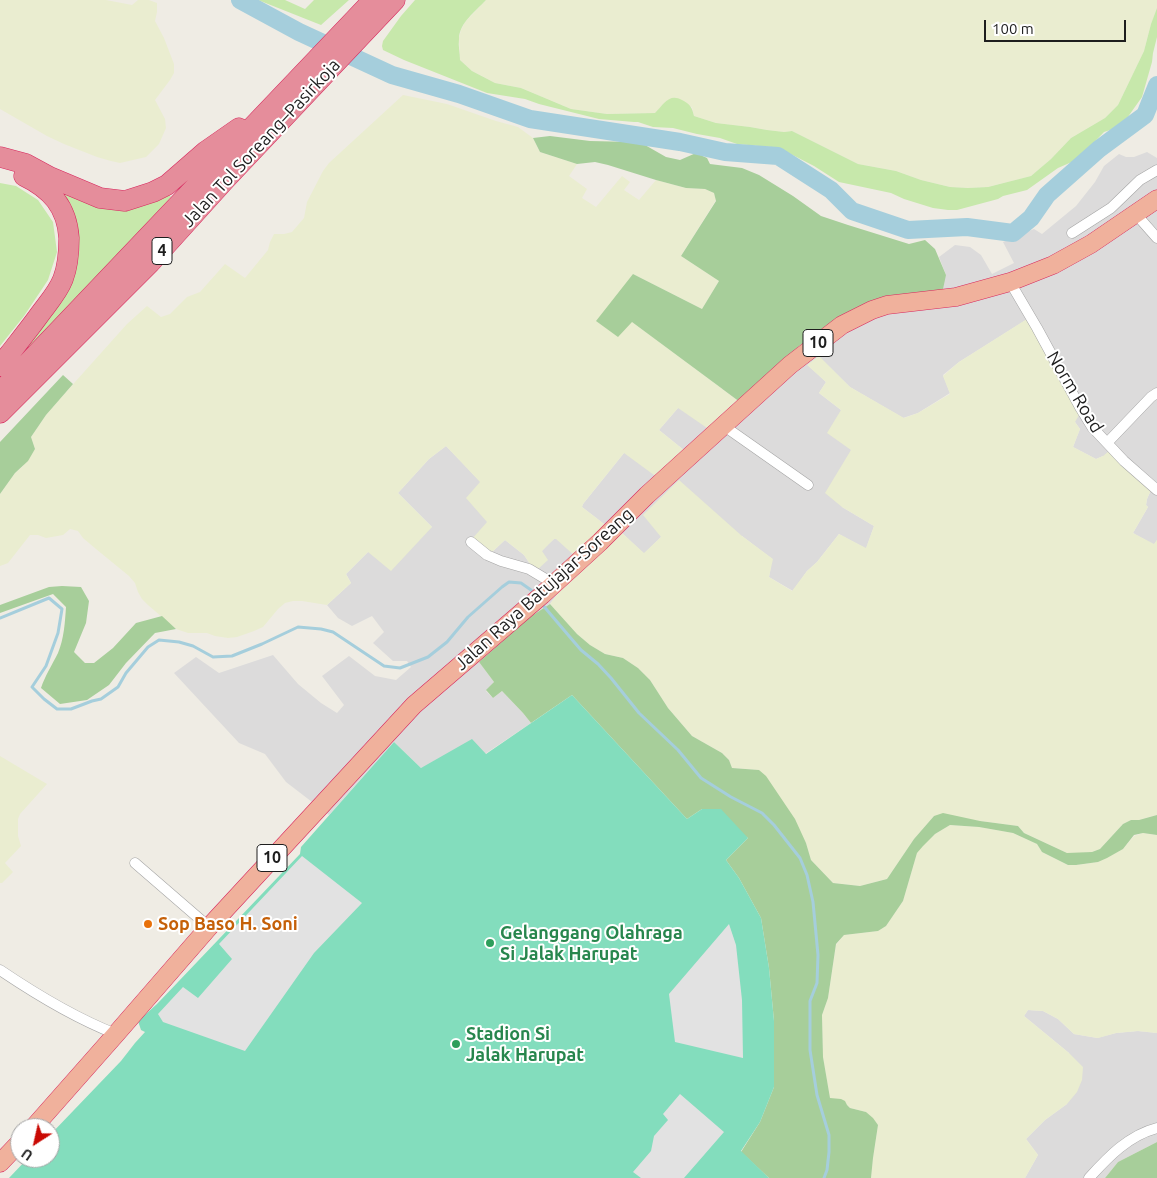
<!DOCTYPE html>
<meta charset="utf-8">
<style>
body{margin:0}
#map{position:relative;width:1157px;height:1178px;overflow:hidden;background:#efece4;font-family:Ubuntu,sans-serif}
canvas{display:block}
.north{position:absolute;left:10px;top:1118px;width:50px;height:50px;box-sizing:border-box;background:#fff;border:1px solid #a5a5a5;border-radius:50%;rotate:215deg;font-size:14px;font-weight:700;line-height:20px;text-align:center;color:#1e1e1e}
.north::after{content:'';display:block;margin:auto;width:18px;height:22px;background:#c90903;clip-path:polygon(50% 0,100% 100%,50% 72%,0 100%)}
.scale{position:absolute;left:984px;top:20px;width:142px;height:22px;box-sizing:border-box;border:2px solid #1e1e1e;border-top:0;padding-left:6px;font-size:15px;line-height:18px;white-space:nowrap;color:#1e1e1e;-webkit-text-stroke:4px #fff;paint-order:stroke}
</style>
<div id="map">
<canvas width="1157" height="1178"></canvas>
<div class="north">U</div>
<div class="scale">100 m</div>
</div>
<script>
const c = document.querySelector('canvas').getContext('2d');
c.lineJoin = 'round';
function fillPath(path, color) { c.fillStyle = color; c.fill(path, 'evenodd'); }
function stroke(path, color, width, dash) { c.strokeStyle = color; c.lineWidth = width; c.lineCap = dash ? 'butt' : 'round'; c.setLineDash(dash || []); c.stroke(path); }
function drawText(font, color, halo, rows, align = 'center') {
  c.font = font + ' Ubuntu,sans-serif'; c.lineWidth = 4; c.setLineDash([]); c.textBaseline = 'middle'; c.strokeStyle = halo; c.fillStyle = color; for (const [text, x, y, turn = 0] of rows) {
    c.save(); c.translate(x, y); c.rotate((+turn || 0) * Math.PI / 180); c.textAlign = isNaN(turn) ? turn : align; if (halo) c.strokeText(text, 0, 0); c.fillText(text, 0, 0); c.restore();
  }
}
const residential = new Path2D(`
 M1147,152L1157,158V540L1154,545L1133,533L1148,507L1146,505L1147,499L1151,490L1103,456L1096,459L1073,447L1080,429L1075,422L1026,320L959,362L943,375L950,393L918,413L903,418L850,387L819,357L808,365L826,382L819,393L841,410L851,450L842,507L874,526L866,549L839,534L817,562L807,571L793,591L769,577L772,559L742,536L661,537L644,554L622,533L558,593L550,604L530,617L479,662L494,682L486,691L493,698L502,691L523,713L531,723L485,754L421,768L394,742L329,815L286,782L265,754L239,743L174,673L196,657L219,673L273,655L298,684L321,703L337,713L344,705L322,676L349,656L375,676L396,680L411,667L407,661H393L373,643L384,632L372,616L352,626L338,618L327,605L351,583L346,574L368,552L432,527L398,493L429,459L446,446L481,482L488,522L491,553L505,540L524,555L530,564L548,544L554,539L608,527L582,507L583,504L624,453L685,451L659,430L678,408L781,364L799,346L839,318L946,275L939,257L955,245L970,247L981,255L992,274L1014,263L1003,242L1034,229L1042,234L1076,206L1095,182L1104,166L1119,154L1126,157H1134Z
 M1028,1010L1043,1011L1058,1019L1074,1034L1097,1038L1116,1033L1138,1031L1157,1033V1142L1118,1162L1105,1178H1025L1038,1155L1026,1139L1045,1120L1067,1104L1069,1053L1024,1016Z`);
const farmland = new Path2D(`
 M0,0H106L132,5L138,0H149L157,3V12L155,21L164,38L174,64V73L170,80L155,100L165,119L166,128L159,144L146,157L120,163L111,161L97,157L64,144L47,136L0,109Z
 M486,0H1157V8L1151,24L1144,51L1118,105L1105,118L1071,138L1051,159L1031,176L988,187L968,188L950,187L921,180L896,171L858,164L792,131L784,132L767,130L750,127L716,123L694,116L692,107L668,100L655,113L607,114L571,109L521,88L495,83L472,71L460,60L459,38L461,30L465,22Z
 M403,95L447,104L496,121L518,127L533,138L540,152L577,164L569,176L587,189L582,198L596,207L622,176L630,182L624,190L639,200L656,180L686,188L705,189L714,193L716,200L681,256L719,281L702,309L633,274L631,321L740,402L710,430L678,408L659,430L685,451L658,478L624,453L583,504L582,507L608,527L576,557L556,539H554L542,551L548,560L537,570L530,564L524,555L505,540L491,553L472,539L487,522L466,498L480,482L446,446L429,459L398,493L432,527L391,571L368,552L346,574L351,583L327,605L302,601H293L285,603L278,609L263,627L254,631L237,637L228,638L215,636L207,633H188L176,629L148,605L142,599L138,592L135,583L129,576L96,549L83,538L78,531L70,529L63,535L46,538L38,535H30L8,563L0,566V494L15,473L22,467L35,449L31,437L46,415L58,401L127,324L147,306L161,317L170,314L187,297L200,292L225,264L245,278L268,250L270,242L274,234H284L292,232L304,218L307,202L323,171L329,163Z
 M1027,319L1049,357L1079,415L1075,422L1080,429L1073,447L1096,459L1103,456L1109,451L1151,490L1147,499L1146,505L1148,507L1133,533L1154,544L1157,540V815L1139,820H1131L1123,824L1100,849L1092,852L1083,853H1067L1024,833L1018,826L980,821L934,816L914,839L887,879L860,886L833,883L811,860L806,843L759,770L732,768L729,760L722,753L692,736L668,708L650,680L638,668L623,658L605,654L590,645L577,634L550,604L558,593L622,533L644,553L661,537L643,515L679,480L742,536L773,559L769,577L792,591L807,571L817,562L839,534L866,548L874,526L842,507L825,493L851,450L827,433L841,410L819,393L826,382L807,365L819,356L850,387L904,418L918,413L950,394L943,376L959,362Z
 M0,756L47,784L20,814L18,819V836L21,846L5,863L13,872L2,883H0Z
 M950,825L979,827L1013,833L1037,844L1042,852L1068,865H1076L1098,862L1123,849L1134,836L1143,833L1157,835V1033L1138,1031L1116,1033L1098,1038L1074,1034L1058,1019L1043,1011L1028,1010L1024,1016L1069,1053L1083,1067L1082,1080L1077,1092L1067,1104L1045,1120L1026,1139L1038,1155L1025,1178H871L873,1158L878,1125L866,1112L850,1108L847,1105L830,1099L823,1057L822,1015L828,998L836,945L844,935L878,931L886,926L903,901L917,853L922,846L935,834Z`);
const grass = new Path2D(`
 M258,0H285L305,9L314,0H349L321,25Z
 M415,0H486C476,11 459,23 459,39C458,46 460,53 460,60L472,71L495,83L521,88L571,109L607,114L655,113C664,104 669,93 682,100C690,104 692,107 694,116L716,123L750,127L767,130L784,132L792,131L858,164L896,171L921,180L950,187L968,188L988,187L1031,176L1051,159L1071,138L1105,118L1118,105L1144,51L1151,24L1157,8V37L1153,53L1152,62L1142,97L1125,121L1113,129L1104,132L1081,156L1074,161L1058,168L1027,190L1003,196L998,199L957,210H948L933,208L904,199L891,193L839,182L814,166L781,149L771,147L737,144L720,138L697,134L673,128L653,127L638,122H634L599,119L539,104L525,99L487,93L404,60L383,50L382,46L383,41L401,16Z
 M0,183L16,186L38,200L53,222L57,252L48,280L24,316L0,346Z
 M55,191L168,193L171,197L13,369L10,366L74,270Z`);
const forest = new Path2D(`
 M550,136L590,141L632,142L645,145L666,157L680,160L696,153L707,158L710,164L742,168L759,175L793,196L821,216L848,225L909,244L925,240L935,249L946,275L943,289L839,318L799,346L740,402L632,322L618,337L596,321L633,274L702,309L719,281L681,256L716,201L714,193L705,189L686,188L656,180L608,165L595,162L577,164L540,152L533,138Z
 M63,375L73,384L46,415L31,437L35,449L28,461L15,473L0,494V442Z
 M62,586L81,587L89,601L86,623L74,652L85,663H94L113,648L136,623L162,616L176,629L155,633L126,663L109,685L87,700L60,704L41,688C45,676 52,665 58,653C64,639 65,622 66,607L53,594L0,613V605L49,587Z
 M550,604L577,634L590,645L605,654L623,658L638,668L650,680L668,708L692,736L722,753L729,760L732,768L759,770L766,776L795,819L806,843L811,860L833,883L860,886L887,879L914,839L934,816L943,813L980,821L1018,826L1024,833L1067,853L1092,852L1100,849L1123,824L1131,820H1139L1157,815V835L1143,833L1134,835L1123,849L1107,858L1098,862L1076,865H1068L1042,852L1037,844L1013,833L979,827L950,825L935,834L923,846L917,853L903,901L886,926L878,931L844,935L836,944L828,998L822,1015L823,1057L830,1098L841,1099L845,1101L847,1105L850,1108L866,1112L873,1118L878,1125L873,1158L871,1178H769L741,1152L760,1122L774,1087V1021L769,968L761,918L739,878L726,860L748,838L702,809L687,819L572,695L531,723L523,713L502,691L493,698L486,690L494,682L479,662L530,617Z
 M1157,1142V1178H1105L1118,1162Z`);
const pitch = new Path2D(`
 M572,695L687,819L702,809H721L748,838L726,860L739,878L761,918L769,968L774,1021V1087L760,1122L741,1151L769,1178H9L28,1158H50V1135L121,1061L135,1043L145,1032L141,1030L138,1021L157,1004L300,854L301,847L394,742L421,768L472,739L486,754Z`);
const parking = new Path2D(`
 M302,856L362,903L314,953L245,1051L163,1022L158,1014L183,987L198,998L232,959L219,944Z
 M729,924L736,945L742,1000L743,1058L675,1042L669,994Z
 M680,1094L724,1132L684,1178H641L633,1172L651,1151L654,1136L668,1120L663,1114Z`);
const stream = new Path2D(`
 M541,603L569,636L581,650L598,664L611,678L639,713L678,750L701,778L731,797L762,813L774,825L800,858L807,875L813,902L818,955L817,983L810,1001V1050L817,1095L829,1135V1152L827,1170L824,1178
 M0,618L49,598L62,609L58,633L46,666L32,687L44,699L57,709H71L92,701L101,699L118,687L126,673L148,647L159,640L179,642L193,646L213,657L232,656L262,644L298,627L321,629L333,632L384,666L400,668L428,657L447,642L468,617L502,587L509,582L521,583L531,590L535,594`);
const river = new Path2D(`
 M240,0L299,32L392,75L459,94L530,119L680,142L725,152L778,156L831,190L852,211L908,230L967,227L1013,233L1031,218L1047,195L1099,149L1145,115L1157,85`);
const minor = new Path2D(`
 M1135,213L1157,238
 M1072,233L1111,208L1140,180L1157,170
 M1010,282L1037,328L1081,409L1092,427L1124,461L1157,490
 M724,426L808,485
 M1107,443L1151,397L1157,393
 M471,542L487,555L501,561L529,569L554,584
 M135,863L209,927
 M0,970C37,995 75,1018 116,1034
 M1089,1178C1108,1157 1129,1135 1157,1128`);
const trunk = new Path2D(`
 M33,1128L116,1034L209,927L414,705L542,595L600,542L647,495L790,365L842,325L872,310L887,305L956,297L1010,282L1053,265L1091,244L1157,199
 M0,1163L20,1142`);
const motorway = new Path2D(`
 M0,157L26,164L50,177L100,198L125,201L153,192L167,185L206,151L239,128
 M0,366C13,349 27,332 40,314C48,303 58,292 63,279C68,266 69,252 69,238C67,207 51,189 24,176
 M0,392L373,0
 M0,413L150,263L225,180L395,0`);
const markers = [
 [148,924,5,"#e8710a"],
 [490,943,5,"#2e9e5b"],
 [456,1044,5,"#2e9e5b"]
];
const shields = [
 [162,251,20],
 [818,343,30],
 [272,858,30]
];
const shieldNames = [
 ["4",162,251],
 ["10",818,343],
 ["10",272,858]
];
const streetNames = [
 ["Jalan Tol Soreang–Pasirkoja",261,143,-47],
 ["Norm Road",1075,392,59],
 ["Jalan Raya Batujajar-Soreang",544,589,-42]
];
const foodNames = [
 ["Sop Baso H. Soni",158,924]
];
const leisureNames = [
 ["Gelanggang Olahraga",500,933],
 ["Si Jalak Harupat",500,954],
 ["Stadion Si",466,1034],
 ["Jalak Harupat",466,1055]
];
fillPath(residential, '#dcdbdb');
fillPath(farmland, '#eaedd0');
fillPath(grass, '#c7e8ab');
fillPath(forest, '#a7ce9a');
fillPath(pitch, '#83ddbd');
fillPath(parking, '#e2e2e2');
stroke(stream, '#a5cedc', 3);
stroke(river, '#a5cedc', 18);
stroke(minor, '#a5a5a5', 11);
stroke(trunk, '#d7275e', 19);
stroke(motorway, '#d7275e', 21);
stroke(minor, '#fff', 10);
stroke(trunk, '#f0b19c', 18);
stroke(motorway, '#e58d9b', 20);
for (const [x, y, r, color] of markers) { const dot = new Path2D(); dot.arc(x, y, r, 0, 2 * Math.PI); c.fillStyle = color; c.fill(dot); stroke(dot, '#fff', 2); }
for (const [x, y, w] of shields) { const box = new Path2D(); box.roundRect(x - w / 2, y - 13.5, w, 27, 4); c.fillStyle = '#fff'; c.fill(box); stroke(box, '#1e1e1e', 1); }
drawText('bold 16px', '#1e1e1e', null, shieldNames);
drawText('18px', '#1e1e1e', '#fff', streetNames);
drawText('bold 18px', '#c56008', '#fff', foodNames, 'left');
drawText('bold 18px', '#27864d', '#fff', leisureNames, 'left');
</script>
